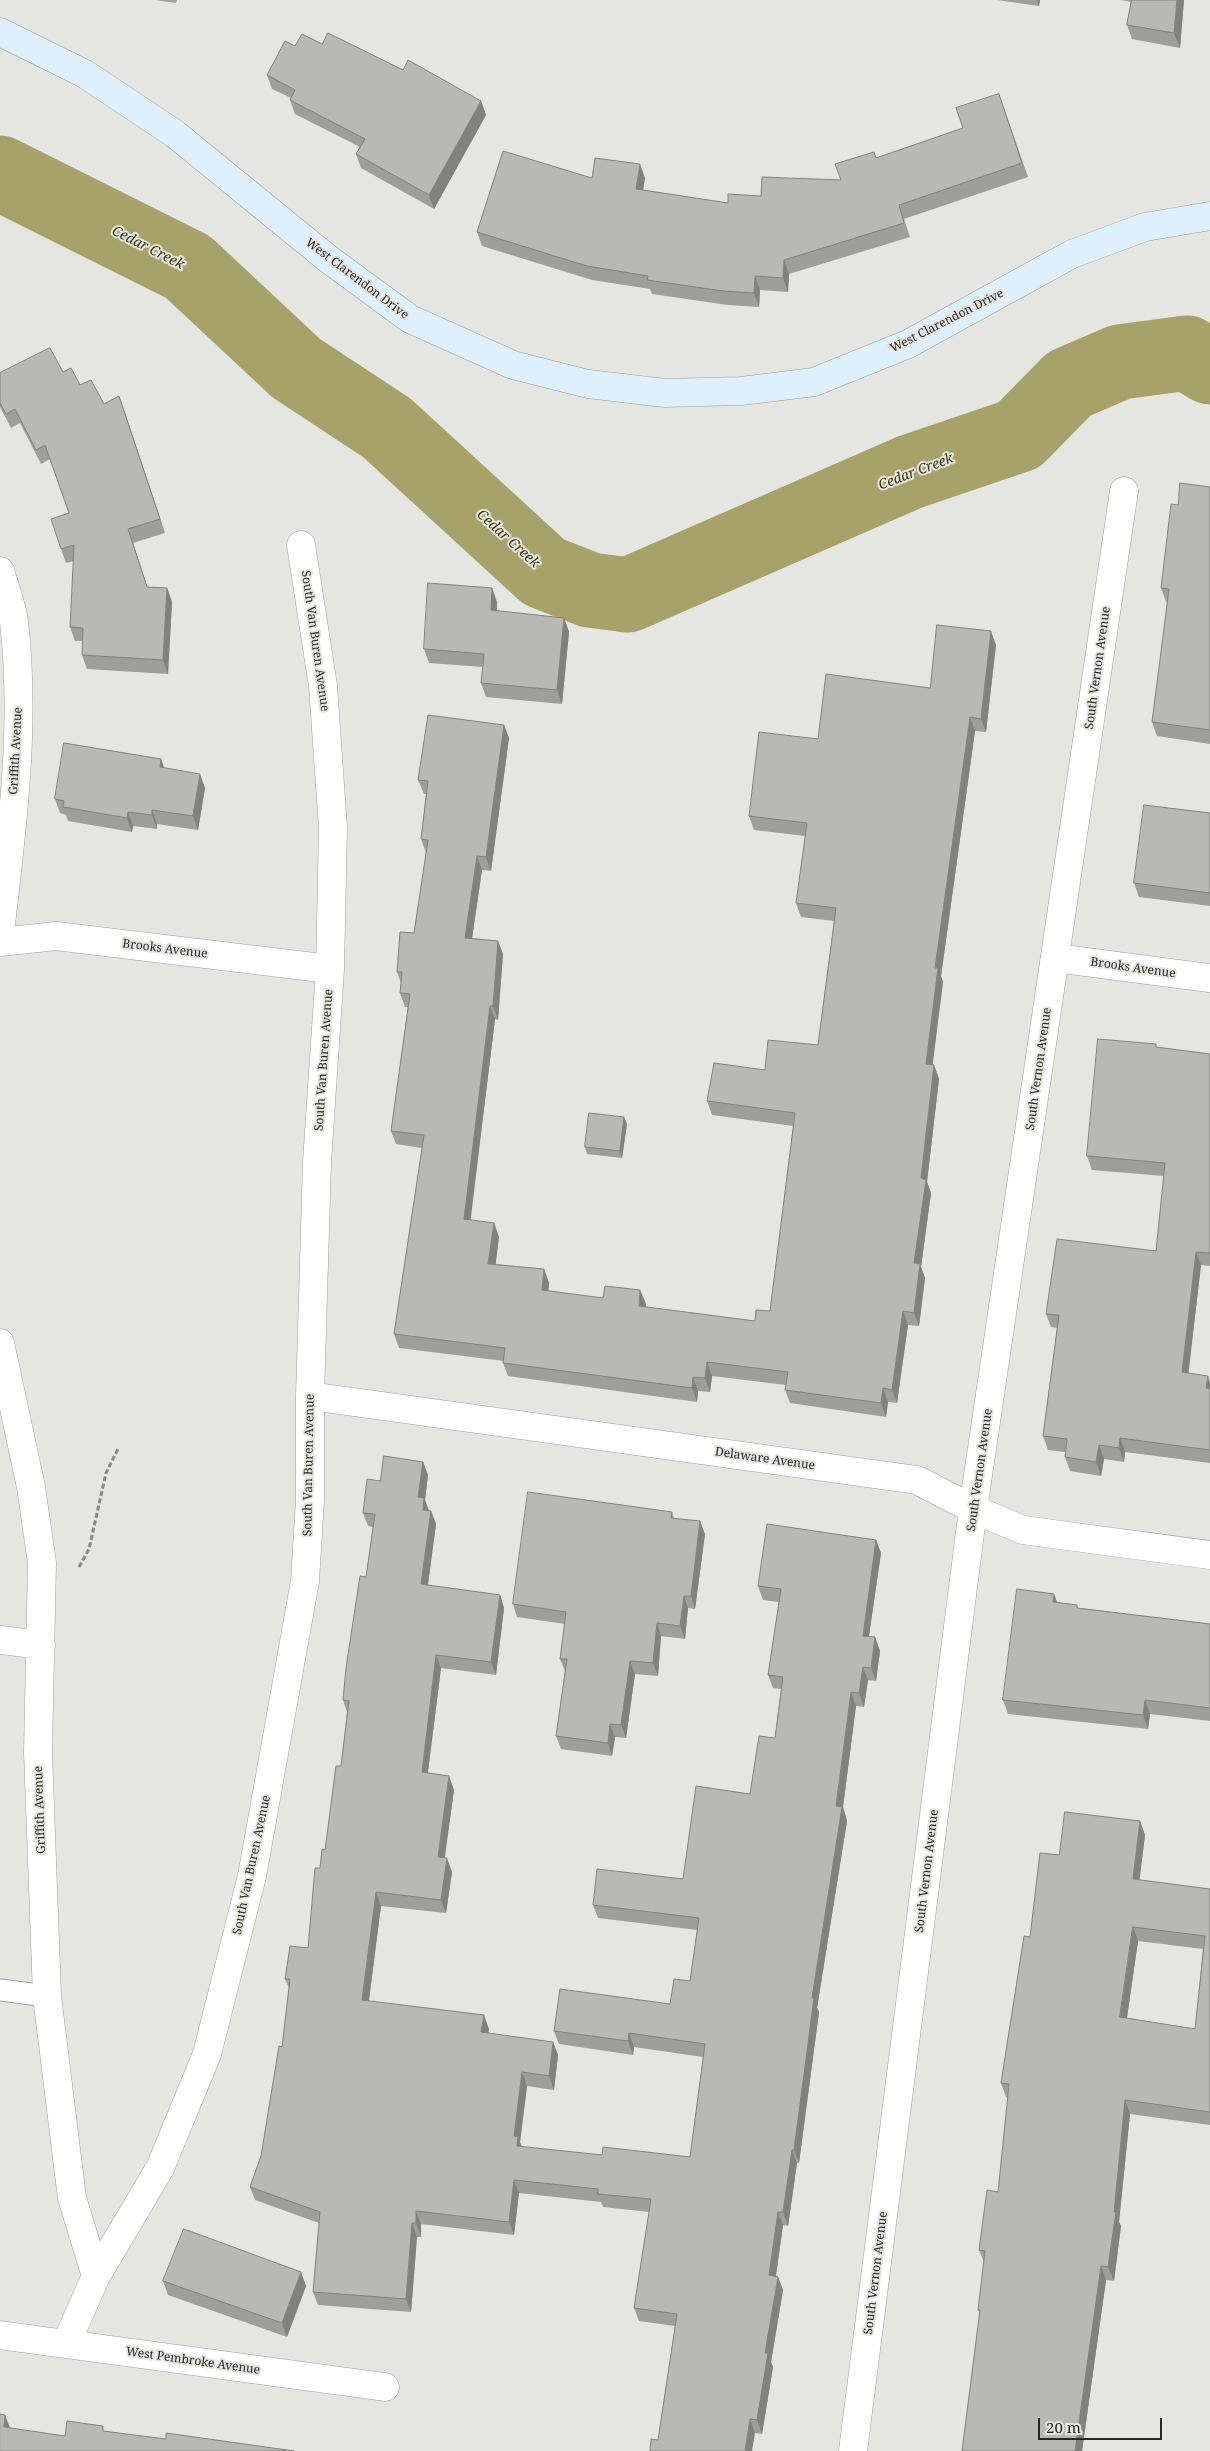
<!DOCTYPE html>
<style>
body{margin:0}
#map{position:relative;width:1210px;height:2451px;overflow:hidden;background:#e5e5e1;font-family:"Noto Serif",serif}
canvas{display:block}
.scale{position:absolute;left:1038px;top:2418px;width:124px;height:22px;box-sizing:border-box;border:2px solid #252523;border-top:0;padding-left:6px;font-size:15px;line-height:18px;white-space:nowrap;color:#252523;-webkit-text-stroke:4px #e5e5e1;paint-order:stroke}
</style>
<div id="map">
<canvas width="1210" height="2451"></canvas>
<div class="scale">20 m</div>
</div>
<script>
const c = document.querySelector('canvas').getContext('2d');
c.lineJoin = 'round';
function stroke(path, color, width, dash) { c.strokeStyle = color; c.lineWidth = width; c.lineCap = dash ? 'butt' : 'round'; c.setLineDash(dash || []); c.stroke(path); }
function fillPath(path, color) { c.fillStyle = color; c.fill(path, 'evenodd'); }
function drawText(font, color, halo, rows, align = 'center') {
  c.font = font + ' "Noto Serif",serif'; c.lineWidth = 4; c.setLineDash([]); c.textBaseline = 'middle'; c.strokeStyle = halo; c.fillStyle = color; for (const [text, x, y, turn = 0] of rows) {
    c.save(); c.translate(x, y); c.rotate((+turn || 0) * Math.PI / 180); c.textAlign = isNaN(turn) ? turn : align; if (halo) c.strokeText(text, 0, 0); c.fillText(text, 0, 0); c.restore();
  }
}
const river = new Path2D(`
 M0,173L188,267L296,368L387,428L544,572L590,590L628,595L910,472L1019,435L1069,384L1120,362L1187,353L1210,367`);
const path = new Path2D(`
 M79,1567L89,1549L106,1473L119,1447`);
const lane = new Path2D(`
 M0,1990L47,1996`);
const street = new Path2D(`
 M0,571C5,588 12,605 14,622C26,725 12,831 0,932
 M0,942L56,936L330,969
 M1055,958L1210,978
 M0,1343L31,1487L42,1563L38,1752L47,1996L72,2198L96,2276
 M310,1396L917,1480L973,1509L1023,1530L1210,1555
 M0,1640L41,1645
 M0,2335L385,2387
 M66,2344L96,2276L160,2168L207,2054L252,1876L305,1581L310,1500V1396L317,1162L330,969L333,828L323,686L301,545
 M853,2451L973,1509L1124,491`);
const secondary = new Path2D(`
 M0,32L85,74L175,134L327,258L410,319L513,365L588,384L665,393L741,391L814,382L908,344L1072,254L1145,227L1210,216`);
const wall = new Path2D(`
 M155,0H177L176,3Z
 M997,0H1040L1039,6Z
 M1121,0H1184L1180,48L1132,39L1127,25L1131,2Z
 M322,44L403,70L481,101L486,115L434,209L361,168L356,154L360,147L295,114L290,100L291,98L272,89L267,75L295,46Z
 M1004,108L1028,177L904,219L910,237L789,274L788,292L760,290L759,307L728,305L652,294L650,289L592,280L482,246L477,232L592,178H645L643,190L728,203L841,180L876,158L963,128Z
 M63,372L104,404L119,396L124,410L165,533L133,543L147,587L167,588L172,602L168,674L87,669L82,655L83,641H75L70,627L74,561L66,563L61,549L69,513L50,459L41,464L20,423L11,428L0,407V373Z
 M1210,487V744L1157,736L1152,722L1168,602H1166L1161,588L1178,505Z
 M492,588L497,602V611L564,618L569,632L562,704L486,697L481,683L483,667L429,663L424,649Z
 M996,645L986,732L975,731L941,976L943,982L932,1065H934L939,1079L927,1182L931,1193L921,1267L925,1278L919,1326L908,1325L897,1403L888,1402L886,1417L790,1403L785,1390L786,1385L712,1376L710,1392L698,1391L697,1402L508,1376L503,1363L504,1361L399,1348L394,1334L422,1148L396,1144L391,1131L408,1007H405L400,993L401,983L397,972L414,933L426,853L421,839L426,794H424L418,780L504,725L509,738L491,871L482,870L472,938L498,941L503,954L498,1020L495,1019L470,1220L494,1223L499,1237L495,1264L544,1269L549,1283L548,1291L603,1298L640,1290L646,1304L645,1307L755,1321L770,1311L793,1126L712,1115L707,1101L765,1070L818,1045L834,921L801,917L796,903L805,836L754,830L749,816L818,739L930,688Z
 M164,768L205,788L198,830L157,824V829L133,826L132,832L68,821L66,815L60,813L55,799Z
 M1210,813V906L1139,897L1134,883Z
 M1157,1047L1210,1054V1266L1201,1265L1188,1373L1210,1383V1463L1125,1452L1124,1462L1104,1459L1101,1476L1070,1471L1065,1457V1452L1048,1450L1043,1436L1057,1328L1051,1327L1046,1314L1156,1251L1164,1176L1092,1170L1087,1156Z
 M627,1124L622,1158L587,1154L585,1147Z
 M423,1462L428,1475L425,1500L429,1510L431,1511L436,1524L428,1585L500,1595L504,1608L496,1675L441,1668L428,1773L454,1790L444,1858L452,1872L446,1913L381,1906L369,2001L489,2029L488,2033L553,2042L558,2055L554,2090L527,2086L520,2142L522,2147L602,2155L690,2157L703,2057L634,2047L633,2055L559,2044L554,2031L670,2004L690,1981L697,1930L598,1918L593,1905L683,1879L750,1794L775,1738L781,1689L773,1688L768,1675L779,1602L763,1600L758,1586L876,1540L881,1553L869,1636L875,1637L880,1651L876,1681L868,1680L864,1707L856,1706L843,1807L847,1821L817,2008L819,2012L799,2163H797L788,2226L783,2225L776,2276L778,2277L783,2290L771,2362L773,2367L762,2434L755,2433L658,2440L675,2326L639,2321L634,2308L649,2212L603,2207L601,2202L519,2193L514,2235L421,2224V2237H417L411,2312L318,2305L313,2292L319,2223L255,2200L250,2187L261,2156L282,2047L289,1988L285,1979L308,1948L320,1868L325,1850L341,1766L347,1712L343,1700L366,1577L373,1527L368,1526L363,1513L380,1481Z
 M672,1512L674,1518L705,1534L695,1609L688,1608L685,1639L661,1636L658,1676L635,1674L626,1738L615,1737L612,1756L561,1749L556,1736L565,1671L560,1659L565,1624L517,1617L513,1604Z
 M1054,1594L1057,1602L1077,1605L1078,1608L1210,1624V1721L1150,1714L1148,1729L1008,1714L1003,1700Z
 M1140,1821L1145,1835L1139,1880L1210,1889V2125L1130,2114L1119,2222L1121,2226L1114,2281L1106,2280L1082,2451H962L980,2314L978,2310L984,2262L979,2250L998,2192L1008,2098L1006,2097L1001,2083L1030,1937L1059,1855ZM1138,1941L1203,1949L1195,2029L1127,2018Z
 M163,2281L306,2286L287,2337L168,2295Z`);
const shadedWall = new Path2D(`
 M1037,0H1040L1039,6Z
 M1177,0H1184L1180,48L1174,33Z
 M481,101L486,115L434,209L429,195Z
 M640,164L645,178L641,203L636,189Z
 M784,260L789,274L788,292L783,278Z
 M755,276L760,290L759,307L754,293Z
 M119,396L124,410L165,533L160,519Z
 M128,529L133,543L152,601L147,587Z
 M167,588L172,602L168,674L163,660Z
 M492,588L497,602L496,624L491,610Z
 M564,618L569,632L562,704L557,690Z
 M991,631L996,645L986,732L981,719Z
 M970,717L975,731L941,976L943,982L931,1078L926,1064L935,968Z
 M504,725L509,738L491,871L486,857Z
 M161,759L166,773L160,767Z
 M200,774L205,788L198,830L193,816Z
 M152,810L157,824V829L152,815Z
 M128,812L133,826L132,832L127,818Z
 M477,856L482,870L470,952L465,938Z
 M498,941L503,954L498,1020L493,1006Z
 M490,1006L495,1019L469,1233L464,1219Z
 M934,1065L939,1079L927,1182L931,1193L921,1267L925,1278L919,1326L914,1313V1263L921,1178Z
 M624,1117L627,1124L622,1158L620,1151Z
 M494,1223L499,1237L494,1278L488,1264Z
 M1196,1252L1201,1265L1187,1386L1182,1372Z
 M544,1269L549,1283L547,1304L542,1290Z
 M640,1290L646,1304L644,1320L639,1306Z
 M903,1311L908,1325L897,1403L892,1390Z
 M707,1362L712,1376L710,1392L705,1378Z
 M1208,1376L1210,1383V1399L1206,1388Z
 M693,1377L698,1391L697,1402L692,1388Z
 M883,1388L888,1402L886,1417L881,1403Z
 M1120,1438L1125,1452L1124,1462L1119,1448Z
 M1099,1445L1104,1459L1101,1476L1096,1462Z
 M423,1462L428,1475L425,1500L429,1512L428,1523L418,1497Z
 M431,1511L436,1524L426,1598L421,1584Z
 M700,1521L705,1534L695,1609L691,1596Z
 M876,1540L881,1553L867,1649L863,1636Z
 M1054,1594L1059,1608L1053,1602Z
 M500,1595L504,1608L496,1675L491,1662Z
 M684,1596L688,1608L685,1639L680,1626Z
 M657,1623L661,1636L658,1676L653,1663Z
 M875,1637L880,1651L876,1681L871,1668Z
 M436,1655L441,1668L426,1786L422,1772Z
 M630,1661L635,1674L626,1738L621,1725Z
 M863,1667L868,1680L864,1707L859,1693Z
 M851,1692L856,1706L843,1807L847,1821L817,2008L819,2012L799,2163L794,2150L812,1998Z
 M1145,1700L1150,1714L1148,1729L1143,1715Z
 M610,1724L615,1737L612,1756L608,1743Z
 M449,1776L454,1790L443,1871L438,1857Z
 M1140,1821L1145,1835L1138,1893L1133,1879Z
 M447,1858L452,1872L446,1913L441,1900Z
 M376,1892L381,1906L367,2014L362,2000Z
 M1133,1927L1138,1941L1125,2031L1120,2017Z
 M484,2015L489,2029L486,2046L481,2032Z
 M629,2033L634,2047L633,2055L628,2041Z
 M553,2042L558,2055L554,2090L549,2076Z
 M522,2072L527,2086L520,2142L523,2150L522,2160L514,2136Z
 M1125,2100L1130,2114L1119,2222L1121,2226L1114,2281L1108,2267Z
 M792,2150L797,2163L788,2226L783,2212Z
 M514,2180L519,2193L514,2235L509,2222Z
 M416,2211L421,2224V2237L416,2223Z
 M778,2212L783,2225L774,2289L769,2275Z
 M412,2223L417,2237L411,2312L406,2299Z
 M1101,2266L1106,2280L1082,2451H1075Z
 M301,2272L306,2286L287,2337L282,2323Z
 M778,2277L783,2290L771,2362L773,2367L762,2434L757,2420L765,2353Z
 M5,2415L10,2428L4,2427Z
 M750,2419L755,2433L752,2451H745Z`);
const building = new Path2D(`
 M1132,0H1177L1174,33L1127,25Z
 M328,33L403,70L408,60L481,101L429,195L356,154L365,139L290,100L295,90L267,75L285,41L295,46L302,34L322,44Z
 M999,94L1022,163L899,205L904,223L784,260L783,278L755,276L754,293L723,291L647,280L648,276L587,266L477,232L503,151L592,178L595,158L640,164L636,189L728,203V194L761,196L762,177L841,180L835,164L874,152L876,158L963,128L956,108Z
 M50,348L63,372L71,368L80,385L91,380L104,404L119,396L160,519L128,529L147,587L167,588L163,660L82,655L83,628L70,627L74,545L61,549L51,519L69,513L45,445L36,450L15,409L6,414L0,403V373Z
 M1180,483L1210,487V730L1152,722L1169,589L1161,588L1171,504L1178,505Z
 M428,583L492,588L491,610L564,618L557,690L481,683L484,654L424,649Z
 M937,625L991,631L981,719L970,717L935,968H938L926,1064L934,1065L921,1178L926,1180L914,1263L920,1264L914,1313L903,1311L892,1390L883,1388L881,1403L785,1390L788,1372L707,1362L705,1378L693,1377L692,1388L503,1363L505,1348L394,1334L424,1135L391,1131L410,994L400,993L402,972H397L400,932L414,933L428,840L421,839L428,781L418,780L428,715L504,725L486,857L477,856L465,938L498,941L493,1006H490L464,1219L494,1223L488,1264L544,1269L542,1290L603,1298L605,1286L640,1290L639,1306L755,1321L756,1310L770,1311L795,1113L707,1101L714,1063L765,1070L768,1040L818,1045L836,908L796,903L807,823L749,816L759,732L818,739L826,674L930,688Z
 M64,743L161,759L160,767L200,774L193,816L152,810V815L128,812L127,818L63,807L64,801L55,799Z
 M1144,805L1210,813V893L1134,883Z
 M1098,1039L1156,1044V1047L1210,1054V1253L1196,1252L1182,1372L1208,1376L1206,1388L1210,1389V1450L1120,1438L1119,1448L1099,1445L1096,1462L1065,1457L1067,1439L1043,1436L1059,1315L1046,1314L1057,1239L1156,1251L1165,1163L1087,1156Z
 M589,1113L624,1117L620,1151L585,1147Z
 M384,1456L423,1462L418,1497L424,1498L423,1510L431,1511L421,1584L500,1595L491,1662L436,1655L422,1772L449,1776L438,1857L447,1858L441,1900L376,1892L362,2000L484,2015L481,2032L553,2042L549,2076L522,2072L514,2136L518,2137L517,2146L602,2155L603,2147L690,2157L705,2044L629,2033L628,2041L554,2031L560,1989L670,2004L674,1979L690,1981L699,1918L593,1905L597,1869L683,1879L696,1786L750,1794L759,1736L775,1738L783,1677L768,1675L781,1589L758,1586L767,1524L876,1540L863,1636L875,1637L871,1668L863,1667L859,1693L851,1692L836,1806L842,1807L812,1998H814L794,2150H792L783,2212H778L769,2275L778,2277L765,2353H768L757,2420L750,2419L745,2451H650L651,2439L658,2440L677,2314L634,2308L651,2199L598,2194V2189L514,2180L509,2222L416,2211V2223H412L406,2299L313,2292L320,2212L250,2187L261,2156L279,2046L282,2047L290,1979H285L290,1946L308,1948L315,1868H320L322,1849L325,1850L336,1766H341L349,1701L343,1700L346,1668L360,1576L366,1577L375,1514L363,1513L367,1479L380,1481Z
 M528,1492L672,1512L671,1518L700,1521L691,1596H684L680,1626L657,1623L653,1663L630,1661L621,1725L610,1724L608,1743L556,1736L567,1659H560L566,1612L513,1604Z
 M1017,1589L1054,1594L1053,1602L1077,1605V1608L1210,1624V1708L1145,1700L1143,1715L1003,1700Z
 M1065,1812L1140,1821L1133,1879L1210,1889V2112L1125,2100L1114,2212H1116L1108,2267L1101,2266L1075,2451H962L980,2310H978L985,2251L979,2250L987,2190L998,2192L1009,2084L1001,2083L1024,1936L1030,1937L1040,1853L1059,1855ZM1133,1927L1205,1936L1195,2029L1120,2017Z
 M184,2229L301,2272L282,2323L163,2281Z
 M0,2414L5,2415L4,2427L65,2436L67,2421L103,2426V2431L166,2439V2433L294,2451H0Z`);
const streetNames = [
 ["West Clarendon Drive",357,279,37],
 ["West Clarendon Drive",947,321,-27],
 ["South Van Buren Avenue",315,641,82],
 ["South Vernon Avenue",1098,668,-82],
 ["Griffith Avenue",16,751,-87],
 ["Brooks Avenue",165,949,7],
 ["Brooks Avenue",1133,968,8],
 ["South Van Buren Avenue",324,1060,-86],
 ["South Vernon Avenue",1039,1069,-82],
 ["Delaware Avenue",765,1459,8],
 ["South Van Buren Avenue",309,1465,-89],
 ["South Vernon Avenue",980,1470,-82],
 ["Griffith Avenue",40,1810,-92],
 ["South Van Buren Avenue",252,1865,-78],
 ["South Vernon Avenue",927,1871,-83],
 ["South Vernon Avenue",876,2273,-83],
 ["West Pembroke Avenue",193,2361,8]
];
const waterNames = [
 ["Cedar Creek",148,248,27],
 ["Cedar Creek",916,472,-21],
 ["Cedar Creek",508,539,42]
];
stroke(river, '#a6a269', 75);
stroke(lane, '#9e9e9a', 23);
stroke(street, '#9e9e9a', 29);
stroke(secondary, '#9e9e9a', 29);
stroke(path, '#888884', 3, [5, 2.5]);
stroke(lane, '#fff', 21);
stroke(street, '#fff', 28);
stroke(secondary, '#dff0fd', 28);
fillPath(wall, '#9e9e9b');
fillPath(shadedWall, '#81817e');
fillPath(building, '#b8b8b4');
stroke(building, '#81817e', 1);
drawText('12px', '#252523', '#e5e5e1', streetNames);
drawText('italic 14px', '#3b3707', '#e5e5e1', waterNames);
</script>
